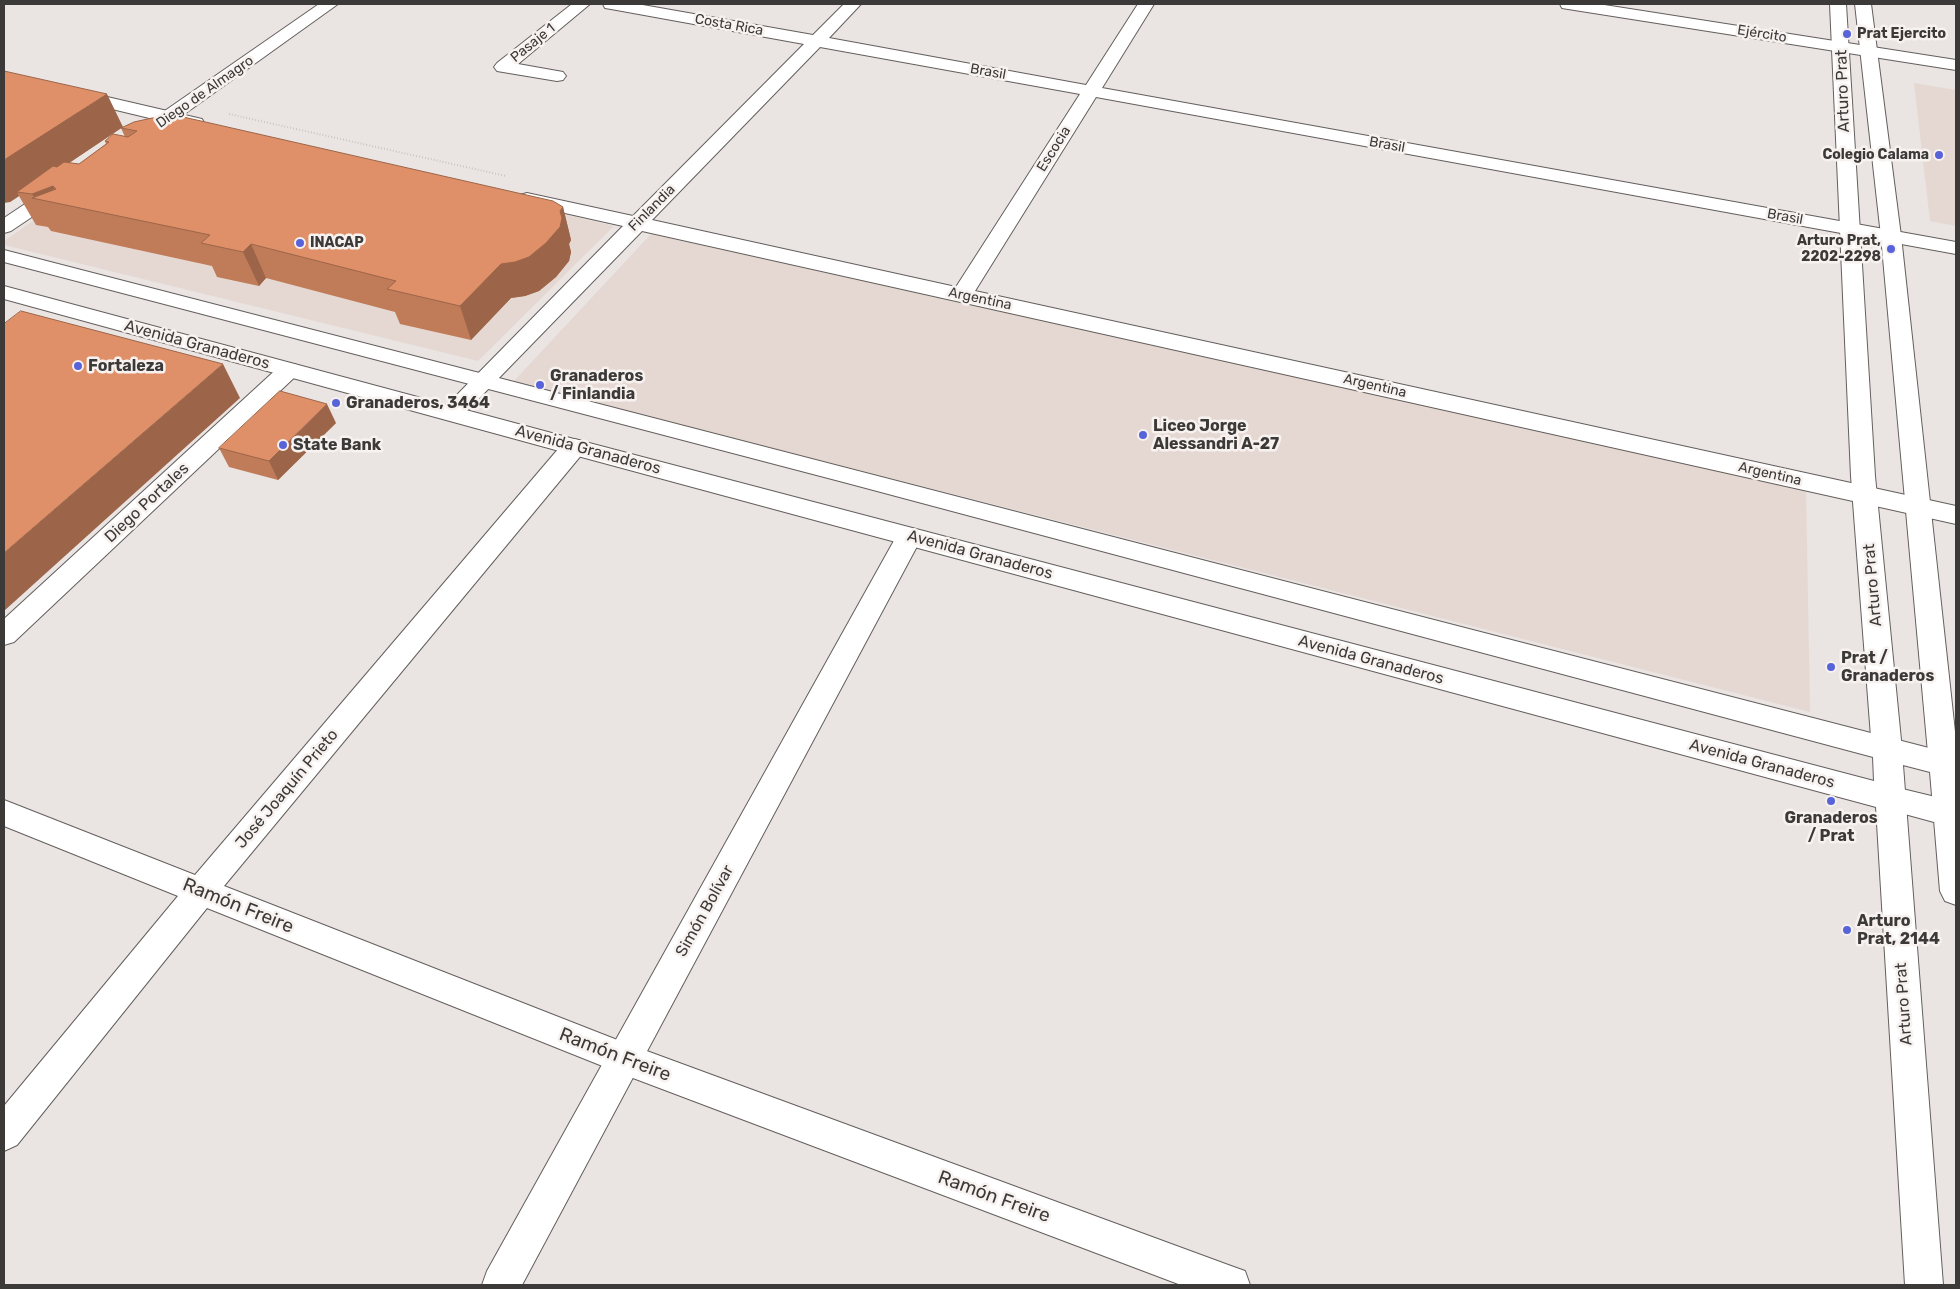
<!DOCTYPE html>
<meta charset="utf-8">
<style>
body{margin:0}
#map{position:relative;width:1960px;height:1289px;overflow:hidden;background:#eae4e2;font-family:Rubik,sans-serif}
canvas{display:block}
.frame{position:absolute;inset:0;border:5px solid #3c3a39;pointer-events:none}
</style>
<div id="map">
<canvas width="1960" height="1289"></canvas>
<div class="frame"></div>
</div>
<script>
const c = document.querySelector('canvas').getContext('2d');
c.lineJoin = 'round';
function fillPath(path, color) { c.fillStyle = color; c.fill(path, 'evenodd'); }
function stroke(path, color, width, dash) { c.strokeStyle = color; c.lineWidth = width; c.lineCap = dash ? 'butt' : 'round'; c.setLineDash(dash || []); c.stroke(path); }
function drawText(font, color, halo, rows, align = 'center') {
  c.font = font + ' Rubik,sans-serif'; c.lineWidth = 5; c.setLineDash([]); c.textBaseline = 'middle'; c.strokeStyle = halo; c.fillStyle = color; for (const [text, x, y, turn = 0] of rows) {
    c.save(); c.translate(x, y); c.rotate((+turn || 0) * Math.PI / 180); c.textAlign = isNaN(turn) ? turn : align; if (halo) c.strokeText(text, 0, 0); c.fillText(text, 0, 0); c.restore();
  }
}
const built = new Path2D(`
 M1914,83L1956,90V226L1930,221Z
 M173,123L614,226L478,361L4,245V241Z
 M651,234L1806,489L1810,712L513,382Z`);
const path = new Path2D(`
 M229,114L506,176`);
const street = new Path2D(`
 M572,4H590L518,64L563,72L566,76L563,80L557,81L497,71L494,67L497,63Z
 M603,4H637L813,35L844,4H861L829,38L1086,85L1138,4H1154L1102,88L1956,242V254L1096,97L975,291L1956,506V524L642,231L460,418L452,421L444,418L440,413L444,408L623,226L520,203L517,199L520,195L527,193L633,216L804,44L611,9L605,8ZM820,47L1080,94L956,287L652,220Z
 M1560,4H1598L1956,60V70L1568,9L1562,8Z
 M4,73L202,119L204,123L202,127L195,129L4,83Z
 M289,363L297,365L300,370L297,375L14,642L4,645V619L281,365Z
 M574,439L583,441L586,447L583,453L224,886L625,1043L1231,1266L1245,1271L1250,1285H1181L625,1075L207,908L17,1145L4,1151V1106L178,896L4,826V800L195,875L565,441Z`);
const secondary = new Path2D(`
 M319,4H338L144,143L137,145L130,143L128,139L130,135Z
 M1830,4H1846L1875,476L1902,750L1897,758L1887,762L1877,758L1872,750L1851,476Z
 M1855,4H1871L1901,236L1956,741V769L1954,772L1944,776L1934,772L1929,764L1881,236Z
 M59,184L66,186L69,190L66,194L11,231L4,233V218L52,186Z
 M909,528L918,531L922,537L522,1285H482L487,1271L896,537L900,531Z
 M1890,786L1956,802V828L1879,807L1875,798L1879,789Z`);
const primary = new Path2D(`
 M4,250L1956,755V905L1945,901L1940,891L1930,772L1903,765L1943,1285H1905L1876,807L574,455L4,299V286L574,439L1874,781L1873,757L847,483L4,262Z`);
const wall = new Path2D(`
 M4,71L123,127L563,207L571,240L569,244L571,252L569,261L556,277L539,291L525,296L511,298L471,340L400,324L395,312L266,278L259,286L217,277L212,266L51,231L48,227L36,225L19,196L10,202ZM121,128L125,137L105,141L106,144L79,164L69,163Z
 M336,423L278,480L229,467L219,448Z`);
const shadedWall = new Path2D(`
 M107,94L123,127L24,193L17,192L19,196L10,202L4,203V160Z
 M53,186L63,204L35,198L32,194Z
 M563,207L571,240L569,244L571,252L569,261L556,277L539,291L525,296L511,298L471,340L460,306L501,264L560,211Z
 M251,244L266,278L259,286L243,252Z
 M223,364L240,398L4,611V553Z
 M327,404L336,423L278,480L269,461Z`);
const building = new Path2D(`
 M4,71L107,94L4,160Z
 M179,116L553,201L563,207L560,211L562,218L560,227L546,243L529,257L515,262L501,264L460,306L387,289L396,281L251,244L243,252L201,243L210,235L32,198L56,189L53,186L32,194L17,192L53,166L57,167L64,162L79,164L109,142L105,141L113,134L128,137L137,131L121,128L134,122L152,118L175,119Z
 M21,311L223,364L4,553V324Z
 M280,391L327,404L269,461L219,448Z`);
const markers = [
 [1847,34,5,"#5862d9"],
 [1939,155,5,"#5862d9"],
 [300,243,5,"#5862d9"],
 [1891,249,5,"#5862d9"],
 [78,366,5,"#5862d9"],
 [540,385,5,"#5862d9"],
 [336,403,5,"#5862d9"],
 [1143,435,5,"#5862d9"],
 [283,445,5,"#5862d9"],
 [1831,667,5,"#5862d9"],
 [1831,801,5,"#5862d9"],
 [1847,930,5,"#5862d9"]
];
const farStreetnames = [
 ["Costa Rica",729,25,10],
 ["Ejército",1762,34,9],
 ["Pasaje 1",533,43,-39],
 ["Brasil",988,72,10],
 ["Diego de Almagro",205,92,-35],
 ["Brasil",1387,145,10],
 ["Escocia",1054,149,-58],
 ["Finlandia",652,208,-45],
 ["Brasil",1785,217,10],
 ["Argentina",980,299,12],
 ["Argentina",1375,386,13],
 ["Argentina",1770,474,13]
];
const farPoinames = [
 ["Prat Ejercito",1857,34],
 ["Colegio Calama",1929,155,"right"],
 ["Arturo Prat,",1881,241,"right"],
 ["2202-2298",1881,257,"right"],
 ["INACAP",310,243]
];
const streetNames = [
 ["Arturo Prat",1843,91,-92],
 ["Avenida Granaderos",197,345,15],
 ["Avenida Granaderos",588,450,15],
 ["Diego Portales",147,503,-43],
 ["Avenida Granaderos",980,555,15],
 ["Arturo Prat",1873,585,-95],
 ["Avenida Granaderos",1371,660,15],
 ["Avenida Granaderos",1762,764,15],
 ["José Joaquín Prieto",287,789,-50],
 ["Simón Bolívar",705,911,-61],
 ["Arturo Prat",1904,1004,-94]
];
const poiNames = [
 ["Fortaleza",88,366],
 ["Granaderos",550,376],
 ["/ Finlandia",550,394],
 ["Granaderos, 3464",346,403],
 ["Liceo Jorge",1153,426],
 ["Alessandri A-27",1153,444],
 ["State Bank",293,445],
 ["Prat /",1841,658],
 ["Granaderos",1841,676],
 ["Granaderos",1831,818,"center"],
 ["/ Prat",1831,836,"center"],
 ["Arturo",1857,921],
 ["Prat, 2144",1857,939]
];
const nearStreetnames = [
 ["Ramón Freire",238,906,22],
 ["Ramón Freire",615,1055,21],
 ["Ramón Freire",994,1197,20]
];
fillPath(built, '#e5d8d2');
stroke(street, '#645f5d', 2);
stroke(secondary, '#645f5d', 2);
stroke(primary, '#645f5d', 2);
stroke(path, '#afaba9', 2, [0.5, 2.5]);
fillPath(street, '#fff');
fillPath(secondary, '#fff');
fillPath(primary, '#fff');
fillPath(wall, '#c07c59');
fillPath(shadedWall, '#9c6549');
fillPath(building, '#df9068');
stroke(building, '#9c6549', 1);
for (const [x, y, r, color] of markers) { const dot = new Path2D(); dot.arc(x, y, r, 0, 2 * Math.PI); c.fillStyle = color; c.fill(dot); stroke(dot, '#f7f2ef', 2); }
drawText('14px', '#3c3a39', '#f7f2ef', farStreetnames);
drawText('bold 14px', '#3c3a39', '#f7f2ef', farPoinames, 'left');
drawText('16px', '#3c3a39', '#f7f2ef', streetNames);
drawText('bold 16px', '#3c3a39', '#f7f2ef', poiNames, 'left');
drawText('19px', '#3c3a39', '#f7f2ef', nearStreetnames);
</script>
